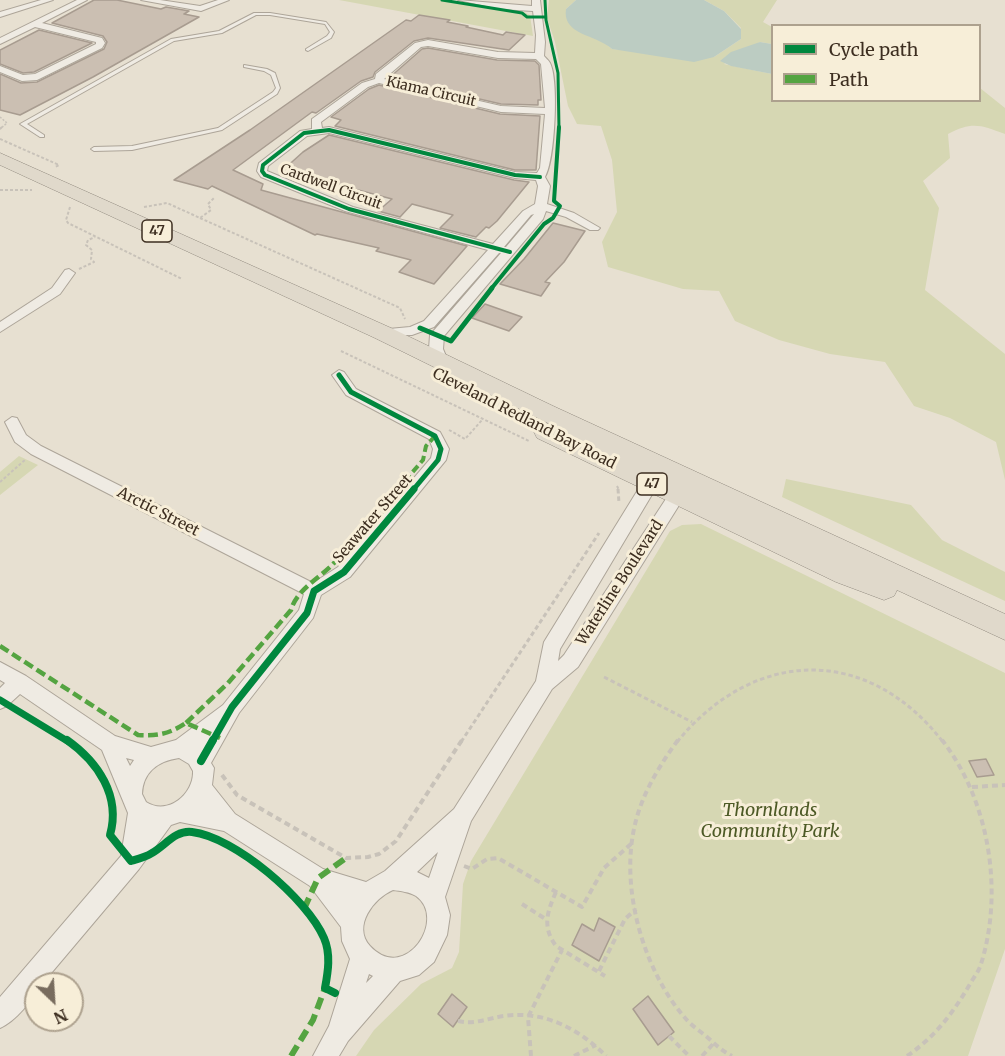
<!DOCTYPE html>
<style>
body{margin:0}
#map{position:relative;width:1005px;height:1056px;overflow:hidden;background:#e7e0d1;font-family:Merriweather,serif}
canvas{display:block}
.legend{position:absolute;left:771px;top:24px;width:210px;height:78px;box-sizing:border-box;background:#f7eed8;border:2px solid #ada18e;margin:0;padding:8px 10px;list-style:none;font-size:18px;color:#3d2e20}
.legend li{display:flex;align-items:center;gap:12px;height:30px}
.legend b{width:30px;border:2px solid #ada18e}
.north{position:absolute;left:24px;top:972px;width:60px;height:60px;box-sizing:border-box;background:#f7eed8;border:2px solid #ada18e;border-radius:50%;rotate:155deg;font-size:16px;font-weight:700;line-height:24px;text-align:center;color:#3d2e20}
.north::after{content:'';display:block;margin:auto;width:21px;height:27px;background:#786c5e;clip-path:polygon(50% 0,100% 100%,50% 72%,0 100%)}
</style>
<div id="map">
<canvas width="1005" height="1056"></canvas>
<ul class="legend">
<li><b style="height:8px;background:#00873e"></b>Cycle path</li>
<li><b style="height:8px;background:#54a441"></b>Path</li>
</ul>
<div class="north">N</div>
</div>
<script>
const c = document.querySelector('canvas').getContext('2d');
c.lineJoin = 'round';
function fillPath(path, color) { c.fillStyle = color; c.fill(path, 'evenodd'); }
function stroke(path, color, width, dash) { c.strokeStyle = color; c.lineWidth = width; c.lineCap = dash ? 'butt' : 'round'; c.setLineDash(dash || []); c.stroke(path); }
function drawText(font, color, halo, rows, align = 'center') {
  c.font = font + ' Merriweather,serif'; c.lineWidth = 6; c.setLineDash([]); c.textBaseline = 'middle'; c.strokeStyle = halo; c.fillStyle = color; for (const [text, x, y, turn = 0] of rows) {
    c.save(); c.translate(x, y); c.rotate((+turn || 0) * Math.PI / 180); c.textAlign = isNaN(turn) ? turn : align; if (halo) c.strokeText(text, 0, 0); c.fillText(text, 0, 0); c.restore();
  }
}
const green = new Path2D(`
 M339,0H450L524,12L530,15L533,36Z
 M549,0H576L566,9L589,36L603,41L612,49L714,57L741,39V28L724,11L704,0H777L763,22L772,27V44L760,42L724,64L772,74V100H980V88L1005,108V134C981,125 972,121 948,134L950,158L923,181L939,208L925,290L1005,354V480L996,442L950,418L914,406L885,362L830,354L779,340L735,321L719,291L683,289L608,267L602,242L617,212L612,160L601,126L577,124L568,106L555,42L547,18Z
 M19,456L38,465L0,495V472Z
 M786,479L911,505L942,540L1005,572V601L782,497Z
 M701,524L1005,673V949L968,1056H356L374,1030L421,984L452,968L459,952L463,884L471,861L670,531L682,525Z`);
const water = new Path2D(`
 M576,0H704L724,11L741,29V39L714,57L694,62L612,49C595,34 562,35 566,9Z
 M760,42L772,44V74L731,66L720,61L731,52Z`);
const building = new Path2D(`
 M94,0H117L161,9L166,7L189,11L184,14L199,17L93,77L20,115L0,110V74L21,83L37,82L104,49L107,42L103,36L52,23Z
 M419,15L450,20L447,22L468,26L466,27L503,35L506,32L525,35L509,50L428,38L414,41L375,72L373,77L361,81L316,113L312,112L233,170L263,184L261,190L467,246L434,284L399,272L411,260L376,251L379,248L317,234L315,235L212,186L208,189L174,180L250,130L406,20L411,21Z
 M39,30L92,43L34,72L23,73L0,64V50Z
 M428,48L497,60L535,61L539,65L541,100H538V105L501,104L389,78L422,49Z
 M379,85L500,114L540,116L536,170H515L335,126L341,120L331,117L369,89Z
 M329,135L514,180L529,182L497,221L489,228L486,227L476,237L440,228L453,215L412,204L400,217L378,211L392,199L283,170L303,152Z
 M553,223L585,231L564,262L545,282L550,283L541,296L500,284L524,259Z
 M485,304L522,317L509,331L472,318Z
 M986,759L994,775L977,777L969,761Z
 M599,918L615,927L599,961L572,945L582,924L594,931Z
 M452,994L467,1007L453,1027L438,1014Z
 M648,996L674,1032L658,1045L633,1009Z`);
const pathFar3 = new Path2D(`
 M0,117L7,123L0,129`);
const pathFar2 = new Path2D(`
 M0,129L2,127
 M0,139L59,165L55,167
 M0,190H32
 M70,207L66,220L68,223L182,279
 M144,207L167,203L200,218L211,210L208,204L215,197
 M200,218L400,308L405,319
 M79,269L94,262L91,259L92,250L86,245L88,240L95,237
 M341,351L529,441
 M449,430L465,439L483,419
 M0,482L26,459
 M617,486L619,490`);
const pathFar1 = new Path2D(`
 M618,489L619,503
 M604,677L692,722
 M461,742L599,533
 M677,742C754,648 867,644 943,742`);
const path = new Path2D(`
 M678,740C657,769 639,799 633,834C622,895 645,973 686,1019C692,1026 700,1031 707,1037C715,1044 722,1051 732,1056
 M222,775L237,795L346,858L368,857L379,854L396,841L462,740
 M972,787L1005,785
 M464,866L472,869L487,859L498,858L582,907L604,868L631,844
 M556,892C547,912 542,927 556,946L605,976
 M522,904L544,918
 M599,971L625,919L636,909
 M458,1021C475,1025 488,1018 504,1016C544,1010 579,1029 606,1056
 M669,1036L689,1056
 M531,1056L528,1017L562,950
 M574,1056L596,1045
 M702,1056L714,1043
 M907,1056C935,1037 953,1013 970,984C974,977 979,971 981,964C1004,891 989,800 942,740`);
const service = new Path2D(`
 M254,13H270L326,22L334,32L331,38L308,51L306,50V49L327,36L330,32L325,24L270,15H256L222,33L174,41L27,124L44,135V137H40L20,124L171,39L219,31Z
 M244,65L267,69L275,73L280,88L277,94L222,130L132,150L94,151L91,149L94,147L132,146L218,128L273,92L276,88L271,75L264,71L244,67Z`);
const minor = new Path2D(`
 M41,0H53L0,17V12Z
 M77,0H87L42,23L102,38L105,43L102,48L37,80L22,81L0,72V66L23,75L35,74L96,44V42L35,27L0,44V38Z
 M141,0H160L200,6L218,0H229L201,11Z
 M458,0L532,6V0H540L545,42L544,56C544,56 550,62 550,63C559,80 555,160 545,177L550,186L547,204L574,213L600,228L598,230H590L566,217L546,211L543,219L444,336L443,349L448,361L441,365L436,364L429,349L430,335L501,253H499L434,327L412,335L378,336L376,333L378,330L410,327L424,321L488,250L345,211L261,177L257,171L259,163L300,131L312,129V119L362,83L375,79L376,74L415,43L428,40L498,52L535,53L536,35L533,11L500,9ZM428,46L498,58L536,59L541,64L545,108L501,106L384,79L421,47ZM379,83L501,112L545,114L540,168L537,173L515,172L329,127L322,128L321,122L368,87ZM329,133L515,178L536,180L538,186L535,204L523,211L493,244L353,207L267,171L268,166L307,136ZM534,214L506,247H504L531,215Z
 M69,269L75,273L60,294L0,332V322L52,288L65,270Z
 M339,370L344,372L356,389L440,432L449,449L446,460L350,577L321,595L313,618L239,713L211,763L214,768L212,785L235,814L323,869L366,882L385,871L454,809L536,681L544,642L652,467H664L666,471L560,649L558,661L564,655L677,482H689L691,486L578,667L552,689L471,821L445,897L450,915L447,935L434,962L419,975L400,981L348,1041L339,1056H313L329,1026L350,959L342,941L341,927L310,886L224,831L180,822L171,825L139,869L42,984H36C36,999 14,1022 0,1028V997L121,856L128,813L102,750L20,694L7,706L0,709V688L5,683L0,680V662L26,676L115,736L151,747L176,740L223,705L299,610L304,594L31,454L15,442L5,422L12,417L17,418L26,435L41,446L313,583L338,567L431,458L433,449L429,439L346,395L332,375ZM126,758L134,760L130,766ZM179,758L189,764L193,771C194,794 168,816 146,802L142,794C143,772 158,761 179,758ZM438,852L429,878L417,872ZM393,890C400,891 410,892 416,896C448,919 405,984 370,946C352,926 374,898 393,890ZM369,974L373,976L366,983Z`);
const trunk = new Path2D(`
 M0,153L391,328L553,406L1005,614V640L897,590L894,596L884,600L836,582L537,438L534,432L537,426L546,423L554,426L375,338L0,165Z`);
const quietFar2 = new Path2D(`
 M397,490L423,460L426,446L435,436`);
const quietFar1 = new Path2D(`
 M0,646L138,735C158,736 169,734 186,723L220,738
 M186,723L228,683L291,610C297,589 320,578 334,563C357,539 377,513 398,489`);
const quiet = new Path2D(`
 M304,909L318,878L346,858
 M291,1056L313,1020L325,988`);
const cyclewayFar4 = new Path2D(`
 M442,0L522,13L527,17H544
 M545,0L546,20L558,73L559,129`);
const cyclewayFar3 = new Path2D(`
 M510,252L349,209L265,175L262,171L263,165L304,133L329,130L515,175L540,177
 M491,289L544,224L553,218L560,206L554,201L559,127`);
const cyclewayFar2 = new Path2D(`
 M420,328L451,341L492,288
 M339,375L351,392L435,436L441,449L438,460L413,490`);
const cyclewayFar1 = new Path2D(`
 M0,700L69,742
 M212,742L232,707L307,613L314,591L344,572L414,489`);
const cycleway = new Path2D(`
 M67,740C98,762 121,796 110,835L131,861C138,859 146,857 152,853C165,846 175,830 192,832C235,837 307,899 324,938C331,954 328,972 325,988L335,993
 M201,761L213,740`);
const farStreetnames = [
 ["Kiama Circuit",431,92,13],
 ["Cardwell Circuit",331,187,20]
];
const shields = [
 [157,231,30],
 [652,484,30]
];
const shieldNames = [
 ["47",157,231],
 ["47",652,484]
];
const streetNames = [
 ["Cleveland Redland Bay Road",524,419,27],
 ["Arctic Street",158,512,27],
 ["Seawater Street",373,519,-49],
 ["Waterline Boulevard",620,583,-57]
];
const nearParknames = [
 ["Thornlands",770,811],
 ["Community Park",770,832]
];
fillPath(green, '#d6d7b3');
fillPath(water, '#bcccc2');
fillPath(building, '#cbbfb2');
stroke(building, '#a89c90', 1.5);
stroke(service, '#ada599', 2);
stroke(minor, '#ada599', 2);
stroke(trunk, '#928b80', 1);
stroke(pathFar3, '#c8c2b9', 1.5, [2, 1.5]);
stroke(pathFar2, '#c8c2b9', 2, [3, 2]);
stroke(pathFar1, '#c8c2b9', 3, [4.5, 3]);
stroke(path, '#c8c2b9', 4, [6, 4]);
fillPath(service, '#efebe3');
fillPath(minor, '#efebe3');
fillPath(trunk, '#e0d9cb');
stroke(quietFar2, '#54a441', 4, [8, 4]);
stroke(quietFar1, '#54a441', 4.5, [10, 4.5]);
stroke(quiet, '#54a441', 6, [12, 6]);
stroke(cyclewayFar4, '#00873e', 3);
stroke(cyclewayFar3, '#00873e', 4);
stroke(cyclewayFar2, '#00873e', 5);
stroke(cyclewayFar1, '#00873e', 7);
stroke(cycleway, '#00873e', 8);
drawText('14px', '#3d2e20', '#f7eed8', farStreetnames);
for (const [x, y, w] of shields) { const box = new Path2D(); box.roundRect(x - w / 2, y - 11, w, 22, 4.5); c.fillStyle = '#f7eed8'; c.fill(box); stroke(box, '#3d2e20', 1.5); }
drawText('bold 14px', '#3d2e20', null, shieldNames);
drawText('15px', '#3d2e20', '#f7eed8', streetNames);
drawText('italic 18px', '#4d5a26', '#f7eed8', nearParknames);
</script>
